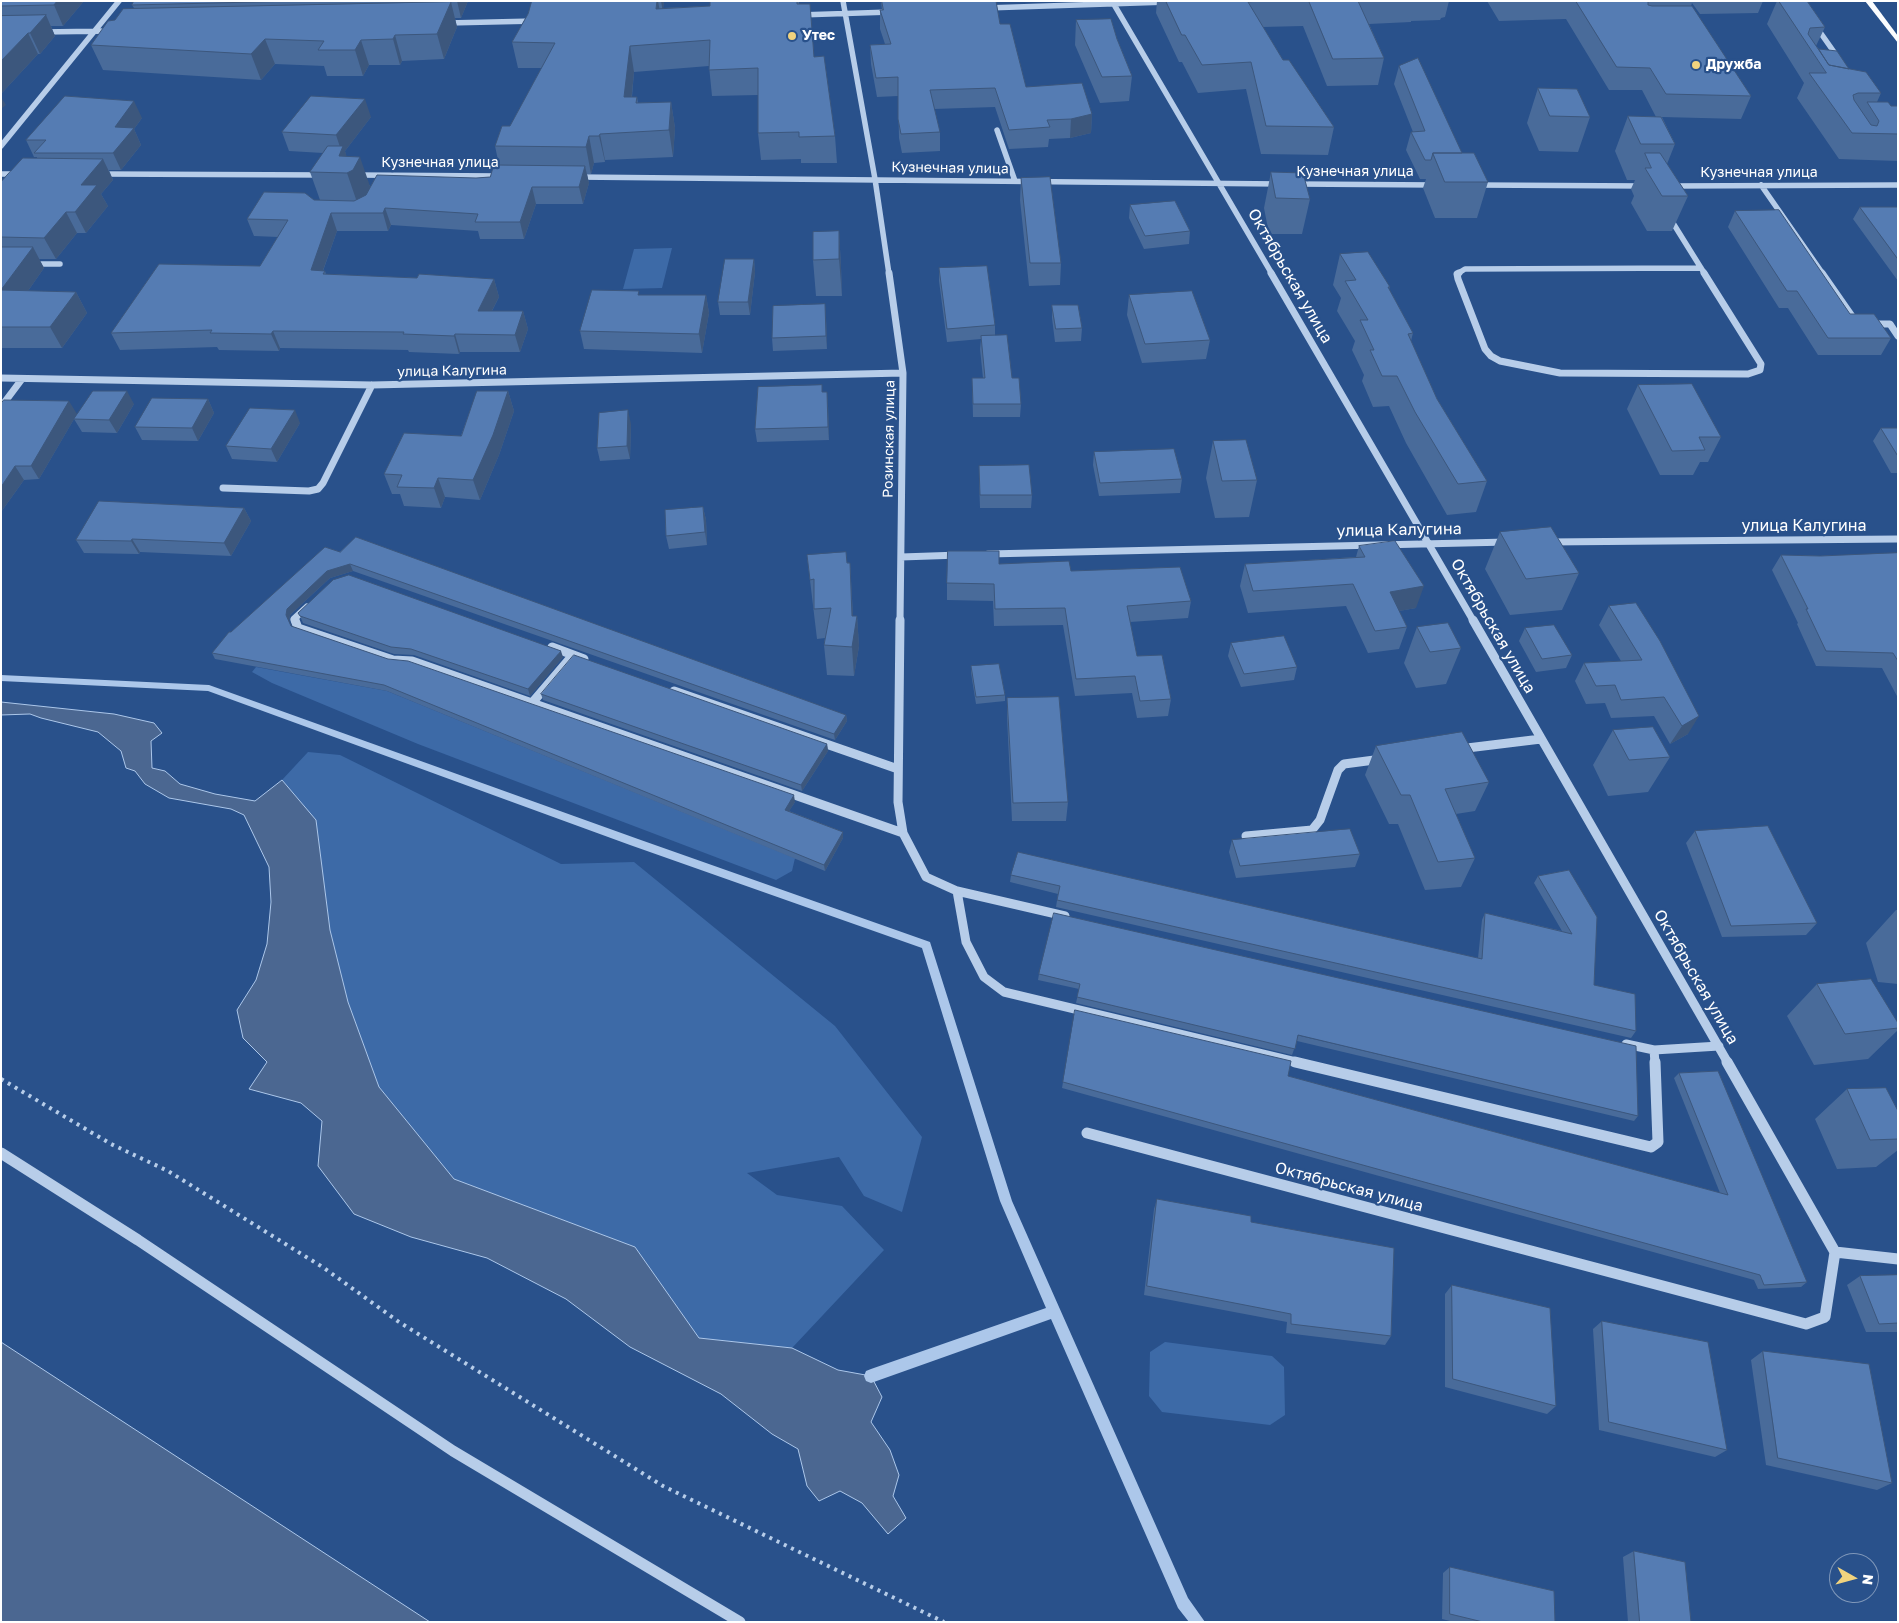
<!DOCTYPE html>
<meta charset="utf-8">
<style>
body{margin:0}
#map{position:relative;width:1899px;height:1623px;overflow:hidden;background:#29518b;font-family:"Golos Text",sans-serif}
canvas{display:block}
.frame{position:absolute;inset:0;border:2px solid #fff;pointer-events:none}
.north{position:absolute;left:1829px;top:1553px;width:50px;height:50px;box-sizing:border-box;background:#29518b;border:1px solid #7f97b9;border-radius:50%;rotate:97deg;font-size:14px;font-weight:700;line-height:20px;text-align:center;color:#fff}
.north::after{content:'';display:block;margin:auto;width:18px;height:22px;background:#f1d37e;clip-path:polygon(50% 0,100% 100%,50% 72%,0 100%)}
</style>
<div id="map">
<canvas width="1899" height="1623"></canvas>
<div class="frame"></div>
<div class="north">N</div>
</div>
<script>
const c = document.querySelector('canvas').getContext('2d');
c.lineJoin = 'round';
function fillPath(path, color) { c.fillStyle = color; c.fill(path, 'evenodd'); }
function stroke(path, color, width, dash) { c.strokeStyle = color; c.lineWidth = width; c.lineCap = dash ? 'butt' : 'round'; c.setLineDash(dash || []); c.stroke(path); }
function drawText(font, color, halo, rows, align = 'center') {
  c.font = font + ' "Golos Text",sans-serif'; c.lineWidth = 4.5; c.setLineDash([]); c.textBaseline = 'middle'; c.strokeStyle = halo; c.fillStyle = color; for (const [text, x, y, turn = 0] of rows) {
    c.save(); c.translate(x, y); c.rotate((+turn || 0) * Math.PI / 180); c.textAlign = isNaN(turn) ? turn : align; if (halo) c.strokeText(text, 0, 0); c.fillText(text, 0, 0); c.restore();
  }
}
const green = new Path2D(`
 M672,248L662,288L623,289L634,249Z
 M256,667L387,691L795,858L792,871L776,880L418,744L272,683L252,672Z
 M308,752L340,755L561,864L634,862L835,1026L922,1137L902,1212L864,1196L839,1157L747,1173L777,1195L842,1206L884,1250L792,1348L699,1338L635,1247L454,1179L379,1087L348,1002L330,930L316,821L282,780Z
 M1165,1342L1272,1356L1284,1367L1285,1415L1270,1425L1162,1412L1149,1396L1150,1352Z`);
const water = new Path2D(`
 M1,702L114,714L154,723L162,733L151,741L152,768L165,771L180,784L215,794L255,801L282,780L316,820L330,930L348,1002L379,1087L454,1179L635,1247L699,1338L792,1348L838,1370L871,1376L882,1397L871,1422L890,1450L899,1475L893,1496L906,1518L888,1534L862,1503L840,1491L819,1501L807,1486L798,1449L772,1434L721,1394L630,1347L566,1299L487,1258L411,1237L354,1214L318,1166L322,1121L301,1103L249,1089L267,1062L243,1038L237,1010L256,980L267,944L271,902L269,867L244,815L231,809L169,798L145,784L135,771L126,768L121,751L98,732L41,718L30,714L1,715Z
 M1,1342L4,1344L430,1622H1Z`);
const stream = new Path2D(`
 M1,675L209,685L638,839L930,942L1012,1201L1188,1598L1205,1622H1189L1178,1608L1051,1319L871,1383L866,1381L864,1376L866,1371L871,1369L1046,1308L1000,1201L922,948L630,845L208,691L1,681Z`);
const path = new Path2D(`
 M1,1079L111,1144L168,1171L324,1268L399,1322L663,1486L944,1622`);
const minorFar3 = new Path2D(`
 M843,1L875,179L889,274
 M1112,1L1272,274
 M986,8L1168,2
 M799,15L891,12
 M447,23L536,21
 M1815,25L1834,52L1832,56H1827
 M42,32L111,31
 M997,130L1015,181
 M1,146L119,1
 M1,174H20
 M101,174L323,175
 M356,175L500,176
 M576,177L1280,184
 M1296,184L1435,185
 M1476,185L1643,186
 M1761,185L1823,274
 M1671,186L1898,185
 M1668,215L1701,268
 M31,264H60
 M1701,268L1705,274
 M1457,274L1465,269L1701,268`);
const minorFar2 = new Path2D(`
 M889,273L903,373L900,622
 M1271,273L1474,622
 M1459,273L1457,274L1458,279L1485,349L1491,356L1500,361L1560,373L1748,374L1760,370L1761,364L1704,273
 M1822,273L1854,319L1858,321
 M1870,324H1890L1898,336
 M1,378L372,385L903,373
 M1,407L22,379
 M223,488L309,491L318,489L323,483L372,385
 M1548,542L1898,539
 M988,554L1508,542
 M901,557L960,555
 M295,622L294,619L307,607`);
const minorFar1 = new Path2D(`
 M295,620L298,628L393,660L412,661L903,833
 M900,620L898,802L903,833L926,877L957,891
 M1473,620L1728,1063
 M552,647L584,659
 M674,691L898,769
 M532,703L573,655
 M1459,749L1541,739
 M1246,836L1312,830L1320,820L1338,770L1344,764L1382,759
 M1065,916L957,891L966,942L984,977L1004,992L1300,1063
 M1626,1044L1654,1050L1719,1046
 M1654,1050L1655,1063`);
const minor = new Path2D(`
 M1295,1062L1651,1147L1658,1142L1655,1062
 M1087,1133L1806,1324L1825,1317L1835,1252L1727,1062
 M1,1153L138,1240L453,1451L740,1622
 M1835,1252L1898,1259`);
const major = new Path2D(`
 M1865,1H1872L1898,36V43Z`);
const wall = new Path2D(`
 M1,1H84L63,26H51L55,36L40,54H38L1,94Z
 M134,1H468L461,18H455L457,27L444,59L402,61L400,65H369L363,76H327L324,66L275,64L261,80L103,70L91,45L115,20L134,8L132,5Z
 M532,1H664L663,8L710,6V1H799V4L835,136L837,163H801V159L761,160L758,133V95L712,96L709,66L634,72L632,97H637L638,103L671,102L675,128L673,157L605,160V162L594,163L591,174H587L589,183L583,204H536L524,239H480L478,231L391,225L388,231H337L323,271H325L326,274L417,278L494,279L499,297L492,311H523L528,329L520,352H460L459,354L409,352L408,350L280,348L279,351L219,350L217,347L120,350L111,333L260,266L278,237L254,236L247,219L314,200H320L310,172L323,153L289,151L282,132L371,117L345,151L346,156L371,187L490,177L499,165L495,146L510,126L542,68H518L512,42L528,14Z
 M881,1H996L1000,24L1026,87L1092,114L1091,133L1070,138L1049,139L1048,147L1009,149L995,107L934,109L940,132V151L902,153L899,138L898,96L877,97L871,64L870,45L885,44L880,29V10H882Z
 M1157,1H1449L1445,17L1441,18L1440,20L1411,21V22L1369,24L1384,58L1378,85L1327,86L1303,26L1263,27L1283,60L1334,127L1328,155L1261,154L1246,89L1198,93L1182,62H1179L1156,13Z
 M1487,1H1763L1758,13L1700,14L1692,3L1691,6L1751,96L1741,119L1662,117L1675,144L1667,164L1688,196L1672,231H1647L1631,203L1634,196L1631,189L1635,180H1627L1615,151L1628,116L1656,117L1642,90H1609L1566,19L1499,21Z
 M1777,1H1807L1825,27L1816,46L1819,49L1849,69L1881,93L1877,102L1891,106H1898V161L1839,159L1797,98L1804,83L1767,24Z
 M1076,20L1117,39L1132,76L1129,101L1100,103L1075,45Z
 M1399,66L1462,153L1488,182L1477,218H1435L1423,188L1426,179H1420L1406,150L1411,132H1413L1394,84Z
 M1538,88L1590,117L1578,152L1539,151L1527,123Z
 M142,118L134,129L141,145L121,170H109L113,180L101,194L108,206L86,233H77L56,259H39L44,268L28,291L76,292L87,313L62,348H1V182L37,158V157H34L26,140Z
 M1271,172L1310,199L1302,234H1269L1264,208Z
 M1021,178L1061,263L1060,285L1029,286L1020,200Z
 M1130,205L1190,231L1189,244L1144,249L1129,218Z
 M1860,207H1898V281L1853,219Z
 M1735,211L1850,314L1891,338L1881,355H1818L1788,308H1779L1728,227Z
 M839,231L841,267L842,296H816L813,260Z
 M1340,254L1390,287L1389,289L1413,333L1411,341L1437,399L1487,481L1476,512L1447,515L1406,443L1389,406L1373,407L1362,381L1364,375L1352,350L1355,341L1337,311L1341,298L1333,285Z
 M754,259L755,272L750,315H720L718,302Z
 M939,268L995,325V336L1012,378L1021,404L1020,417H973L972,378H983L980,349L981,339L947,342L939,281Z
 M706,295L709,313L702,353L584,349L580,331Z
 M1129,295L1210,340L1206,359L1142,363L1127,315Z
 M1052,305L1082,328L1081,341L1055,342L1052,318Z
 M826,317L827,349L773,351L772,338Z
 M1638,385L1721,437L1708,462H1700L1693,475H1660L1627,409Z
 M508,391L514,411L499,455L480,500L445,497L441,508L404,506L400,494H392L384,474L461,436Z
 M823,392L828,405L829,440L757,442L755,429Z
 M208,399L214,413L198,441L142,440L135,427Z
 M1,404L77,414L134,404L117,433L82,432L74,419L39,479L24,480L1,512Z
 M300,423L277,462L232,459L226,446Z
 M631,424L630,459L600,461L597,448Z
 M1881,428H1898V473H1891L1873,441Z
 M1213,441L1257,480L1249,517L1215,518L1206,478Z
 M1094,452L1182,479L1180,493L1099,496L1093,465Z
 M979,466L1032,495L1031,508H980L979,479Z
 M703,507L706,520L707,545L669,549L666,536Z
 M244,508L251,521L231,556L140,552L139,554L84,553L76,540Z
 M1500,532L1579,573L1562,610L1510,615L1485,569Z
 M1359,546L1416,608L1399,611L1407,627L1399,649L1368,653L1346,606L1248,613L1240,586L1245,564L1356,557Z
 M340,552L846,715L847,721L835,740L353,571L330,578L290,615L289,622L291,626L795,802L789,811L843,832V838L825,871L387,691L215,659L212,653L231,632Z
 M1898,553V698L1882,668L1816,666L1797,624L1798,623L1772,570L1781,555L1820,556Z
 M807,555L850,563L853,616H857L859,646L854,676L827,675L824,645L825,638L817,639Z
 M999,564L1071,571L1191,601L1188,618L1130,622L1137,656L1171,699L1168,716L1137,718L1132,693L1075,696L1063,625L994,626L993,601L947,600V583Z
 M1609,606L1688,734L1670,744L1654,716L1611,718L1605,703L1586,704L1575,681L1584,663L1621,661L1599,625Z
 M300,616L563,657L530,696L414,655L394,654L303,623Z
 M1417,627L1461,648L1446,684L1416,688L1404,663Z
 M1525,628L1572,655L1566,668L1536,672L1519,641Z
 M1231,643L1297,667L1294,680L1241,687L1228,656Z
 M971,666L1005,695V701L976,704L971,673Z
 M541,694L827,744L828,751L802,791L543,700Z
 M1007,698L1068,802L1066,821H1012L1007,717Z
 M1613,730L1670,757L1648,792L1608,796L1593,765Z
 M1376,746L1489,782L1475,811L1456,814L1475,858L1461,887L1425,890L1398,824H1389L1365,775Z
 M1695,831L1817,923L1806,935L1722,937L1686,843Z
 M1232,840L1360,854L1355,867L1236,878L1229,852Z
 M1569,870L1594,985L1636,1031L1631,1038L1056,907L1058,894L1010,882L1011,875L1478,958L1482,920L1485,913L1562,931L1534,883L1538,876Z
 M1896,910H1898V984L1878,982L1866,943Z
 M1039,974L1638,1116L1634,1121L1297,1041L1292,1055L1076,1003L1079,989L1038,980Z
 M1817,984L1898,1023V1030L1868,1059L1814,1065L1787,1016Z
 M1679,1073L1807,1282L1801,1287L1758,1289L1754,1280L1062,1088L1063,1082L1288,1076L1720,1193L1674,1078Z
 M1847,1089L1898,1111V1150L1876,1167L1837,1169L1815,1119Z
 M1157,1199L1251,1222L1391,1336L1385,1345L1286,1333L1287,1322L1144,1295L1154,1209Z
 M1898,1275V1332H1866L1847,1285L1860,1276Z
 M1452,1285L1556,1406L1547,1414L1445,1387V1294Z
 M1602,1321L1727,1450L1715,1457L1599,1430L1593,1329Z
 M1763,1351L1892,1483L1877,1490L1766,1465L1751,1360Z
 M1634,1551L1691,1622H1628L1623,1557Z
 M1450,1567L1555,1622H1454L1442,1619L1443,1573Z`);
const shadedWall = new Path2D(`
 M57,1H84L63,26L54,5Z
 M457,1H468L461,18Z
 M657,1H658L662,23L656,9Z
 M661,1H664L663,13Z
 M451,2L457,27L444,59L437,34Z
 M46,15L55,36L40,54L30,33Z
 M28,33L38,54L1,94V61Z
 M395,35L402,61L400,65L393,39Z
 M265,39L275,64L261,80L251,54Z
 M361,40L369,65L363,76L355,50Z
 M630,46L634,72L629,124L624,97Z
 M1,97L6,105L1,109Z
 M365,99L371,117L345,151L351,170L360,157L372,192L359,208L347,173L339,156L341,150L336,135Z
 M134,101L142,118L134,129L141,145L121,170L113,153L115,127Z
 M671,102L675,128L673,157L669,130Z
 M1092,114L1091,133L1070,138L1071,119Z
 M600,134L605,160V162L599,136Z
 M589,136L594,163L591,174L586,147Z
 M103,159L113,180L101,194L108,206L86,233L75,212L81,185Z
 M585,166L589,183L583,204L579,187Z
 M532,187L536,204L524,239L520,222Z
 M385,208L391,225L388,231L383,213Z
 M66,212L77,233L56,259L44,238Z
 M331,213L337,231L317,287L311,270Z
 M839,231L841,267L842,296L839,259Z
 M33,247L44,268L14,311L1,290Z
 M754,259L755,272L750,315L748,302Z
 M494,279L499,297L483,328L478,311Z
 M76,292L87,313L62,348L50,327Z
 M706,295L709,313L702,353L699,334Z
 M825,304L826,317L827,349L826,336Z
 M523,311L528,329L520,352L515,335Z
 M273,331L280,348L279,351L271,334Z
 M455,334L460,352L459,354L454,336Z
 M127,391L134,404L117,433L109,420Z
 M508,391L514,411L499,455L480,500L473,480Z
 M827,392L828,405L829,440L828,427Z
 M208,399L214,413L198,441L192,428Z
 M69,401L77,414L39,479L31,466Z
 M295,410L300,423L277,462L271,449Z
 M628,410L631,424L630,459L627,446Z
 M15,466L24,480L1,512V487Z
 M438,478L445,497L441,508L434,488Z
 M703,507L706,520L707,545L705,532Z
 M244,508L251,521L231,556L224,543Z
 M132,539L140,552L139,554L131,541Z
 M850,563L854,634L857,616L859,646L854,676L852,647V616Z
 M350,564L353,571L330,578L290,615L289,622L286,615L287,609L327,571Z
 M1424,586L1416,608L1382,614L1390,592Z
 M561,651L563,657L530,696L528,689Z
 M846,715L847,721L835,740L834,734Z
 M1699,716L1688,734L1670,744L1682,726Z
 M827,744L828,751L802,791L801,785Z
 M794,795L795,802L786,816L785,810Z
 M843,832V838L825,871L824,865Z`);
const building = new Path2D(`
 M1,1H57L54,5L1,6Z
 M134,1H295L132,5Z
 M532,1H657L656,9L710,6V1H797V4H810L814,57L824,56L835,136L799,137V132L758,133V68L709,70L710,40L630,46L624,97H637L636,103L671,102L669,130L600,134L599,136H589L586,147L495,146L502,126H510L555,43L512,42L528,14Z
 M882,1H996L1000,24H1010L1026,87L1082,83L1092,114L1071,119L1047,120L1050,127L1009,130L995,88L930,90L940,132L901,134L898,119V77L876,78L870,45L891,44L880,10H883Z
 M1166,1H1258L1248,2L1283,60H1289L1334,127L1266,126L1251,62L1202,65L1185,35H1182Z
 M1309,1H1358L1384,58L1333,59Z
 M1576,1H1648V5L1652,6H1692L1751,96L1666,94L1650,68L1617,67Z
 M1779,1H1807L1825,27L1810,28L1808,34L1829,65L1866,72L1881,93H1858L1853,95L1854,100L1871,125L1877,126L1879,121L1867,102H1888L1891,106H1898V134L1852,133L1809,73H1826Z
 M451,2L437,34L395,35L393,39L361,40L355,50H318L324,41L265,39L251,54L91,45L108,21L115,20L123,9Z
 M46,15L30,33H28L1,61V16Z
 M1111,19L1117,39L1132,76L1102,77L1076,20Z
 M1819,49L1837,51L1849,69L1829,65Z
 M1418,58L1462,153H1433L1431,160H1425L1411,132L1425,131L1399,66Z
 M1538,88L1577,89L1590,117L1550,116Z
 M65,96L134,101L115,127L134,128L113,153H34L46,140H26Z
 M311,96L365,99L336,135L282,132Z
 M1628,116L1661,117L1675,144H1641Z
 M328,146H343L339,156L360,157L353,170L347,173L310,172Z
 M1433,153H1474L1488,182H1445Z
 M1645,153H1660L1688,196H1662L1645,168H1651Z
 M23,158L103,159L81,185H97L75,212H66L44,238L1,237V182Z
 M494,165L585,166L579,187H532L520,222H475L478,214L385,208L383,213H331L311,270L325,271L323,274L417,278L419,274L494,279L478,311H523L515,335L455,334L454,336L403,334L404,332L273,331L271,334L210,333L212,330L111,333L159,264L260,266L288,220L247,219L264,192L305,193L314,200L354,201L366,195L377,175L476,178L490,177Z
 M1271,172L1303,173L1310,199L1276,198Z
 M1050,177L1061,263H1030L1021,178Z
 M1175,201L1190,231L1145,236L1130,205Z
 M1860,207H1898V259Z
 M1779,210L1850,314H1874L1891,338H1828L1797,291H1787L1735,211Z
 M839,231V259L813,260V232Z
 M1,247H33L1,290L76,292L50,327H1Z
 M1368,252L1390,287H1388L1413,333L1408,334L1437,399L1487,481L1458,484L1415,412L1397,376H1382L1370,350H1374L1360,320H1368L1345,281L1356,280L1340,254Z
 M725,259H754L748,302H718Z
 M987,266L995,325L947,329L939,268Z
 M592,290L639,291L638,295H706L699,334L580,331Z
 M1192,291L1210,340L1145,344L1129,295Z
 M825,304L826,336L772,338L773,306Z
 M1052,305H1078L1082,328L1056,329Z
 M1007,335L1012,378H1019L1021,404H973L972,378H985L981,336Z
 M1692,384L1721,437H1699L1705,450L1672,451L1638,385Z
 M822,385V392H827L828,427L755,429L758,387Z
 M93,391H127L109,420L74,419Z
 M477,391H508L493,435L473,480L438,478L434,488L397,487L402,475L384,474L404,433L461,436Z
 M152,398L208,399L192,428L135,427Z
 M4,400L69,401L31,466H15L1,487V404Z
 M250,408L295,410L271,449L226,446Z
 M628,410L627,446L597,448L599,413Z
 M1881,428H1898V456Z
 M1246,440L1257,480L1222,481L1213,441Z
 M1174,449L1182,479L1100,483L1094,452Z
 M1029,465L1032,495H980L979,466Z
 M99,501L244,508L224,543L132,539L131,541L76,540Z
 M703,507L705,532L666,536L665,510Z
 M1551,527L1579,573L1526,579L1500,532Z
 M356,537L846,715L834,734L350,564L327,571L287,609L286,615L291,626L388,659L408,661L794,795L785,810L843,832L824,865L384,685L212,653L229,632H231L325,547L340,552Z
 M1395,541L1424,586L1390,592L1407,627L1375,631L1353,584L1253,591L1245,564L1365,557L1359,546Z
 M948,551H999V564L1069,561L1071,571L1180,567L1191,601L1127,606L1137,656L1162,655L1171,699L1140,701L1135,676L1076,679L1065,608L995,609L994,584L947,583Z
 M846,552L847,563H850L852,616H857L852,647L824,645L831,608L814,609V579L810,580L807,555Z
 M1898,553V661L1893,653L1826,651L1806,609H1808L1781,555L1820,556Z
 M349,575L561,651L528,689L411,649L391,647L300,616L298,613L333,580Z
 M1636,603L1660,641L1699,716L1682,726L1664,697L1621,700L1615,685L1596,686L1584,663L1642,660L1609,606Z
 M1448,623L1461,648L1430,652L1417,627Z
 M1554,625L1572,655L1542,659L1525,628Z
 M1284,636L1297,667L1244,674L1231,643Z
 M574,655L827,744L801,785L541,694Z
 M999,664L1005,695L976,697L971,666Z
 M1059,697L1068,802L1013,803L1007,698Z
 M1653,727L1670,757L1629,760L1613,730Z
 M1462,732L1489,782L1445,789L1475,858L1438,862L1410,795H1401L1376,746Z
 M1768,826L1817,923L1731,926L1695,831Z
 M1350,829L1360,854L1240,866L1232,840Z
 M1018,852L1482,959L1485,913L1572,934L1538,876L1569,870L1597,917L1594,985L1635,994L1636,1031L1057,900L1060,886L1011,875Z
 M1054,913L1636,1046L1638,1116L1298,1035L1295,1049L1077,997L1080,984L1039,974Z
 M1871,979L1898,1023V1028L1845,1034L1817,984Z
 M1075,1010L1291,1061L1288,1076L1728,1195L1679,1073L1718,1071L1807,1282L1764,1285L1760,1275L1063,1082Z
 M1886,1088L1898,1111V1139L1870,1140L1847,1089Z
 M1157,1199L1251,1216V1222L1394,1248L1391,1336L1291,1324V1314L1147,1286Z
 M1898,1275V1323L1879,1324L1860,1276Z
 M1452,1285L1550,1308L1556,1406L1453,1379Z
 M1602,1321L1708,1342L1727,1450L1609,1422Z
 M1763,1351L1869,1364L1892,1483L1778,1458Z
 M1634,1551L1685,1562L1691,1622H1640Z
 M1450,1567L1554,1591L1555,1622H1483L1450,1614Z`);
const markers = [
 [792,36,5,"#f1d37e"],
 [1696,65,5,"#f1d37e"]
];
const farPoinames = [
 ["Утес",802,36],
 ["Дружба",1706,65]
];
const farStreetnames = [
 ["Кузнечная улица",440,163],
 ["Кузнечная улица",950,168,1],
 ["Кузнечная улица",1355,172],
 ["Кузнечная улица",1759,173],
 ["улица Калугина",452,371,-1],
 ["Розинская улица",889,439,-89]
];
const streetNames = [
 ["Октябрьская улица",1290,276,60],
 ["улица Калугина",1804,526],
 ["улица Калугина",1399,530,-1],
 ["Октябрьская улица",1493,626,60],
 ["Октябрьская улица",1696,977,60],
 ["Октябрьская улица",1349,1187,15]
];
fillPath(green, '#3d6aa7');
fillPath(water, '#4b6791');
stroke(water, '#acc7ea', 1);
fillPath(stream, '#acc7ea');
stroke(path, '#b7cde9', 4, [3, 5]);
stroke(minorFar3, '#b7cde9', 5.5);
stroke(minorFar2, '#b7cde9', 7);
stroke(minorFar1, '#b7cde9', 9);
stroke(minor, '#b7cde9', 11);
fillPath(major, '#fafcfe');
fillPath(wall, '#496b9a');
fillPath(shadedWall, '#3c577d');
fillPath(building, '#557cb3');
stroke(building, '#3c577d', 1);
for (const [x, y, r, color] of markers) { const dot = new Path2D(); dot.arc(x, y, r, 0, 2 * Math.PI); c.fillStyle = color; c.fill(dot); stroke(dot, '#29518b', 2); }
drawText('bold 14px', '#fff', '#29518b', farPoinames, 'left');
drawText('14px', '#fff', '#29518b', farStreetnames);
drawText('16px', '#fff', '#29518b', streetNames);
</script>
